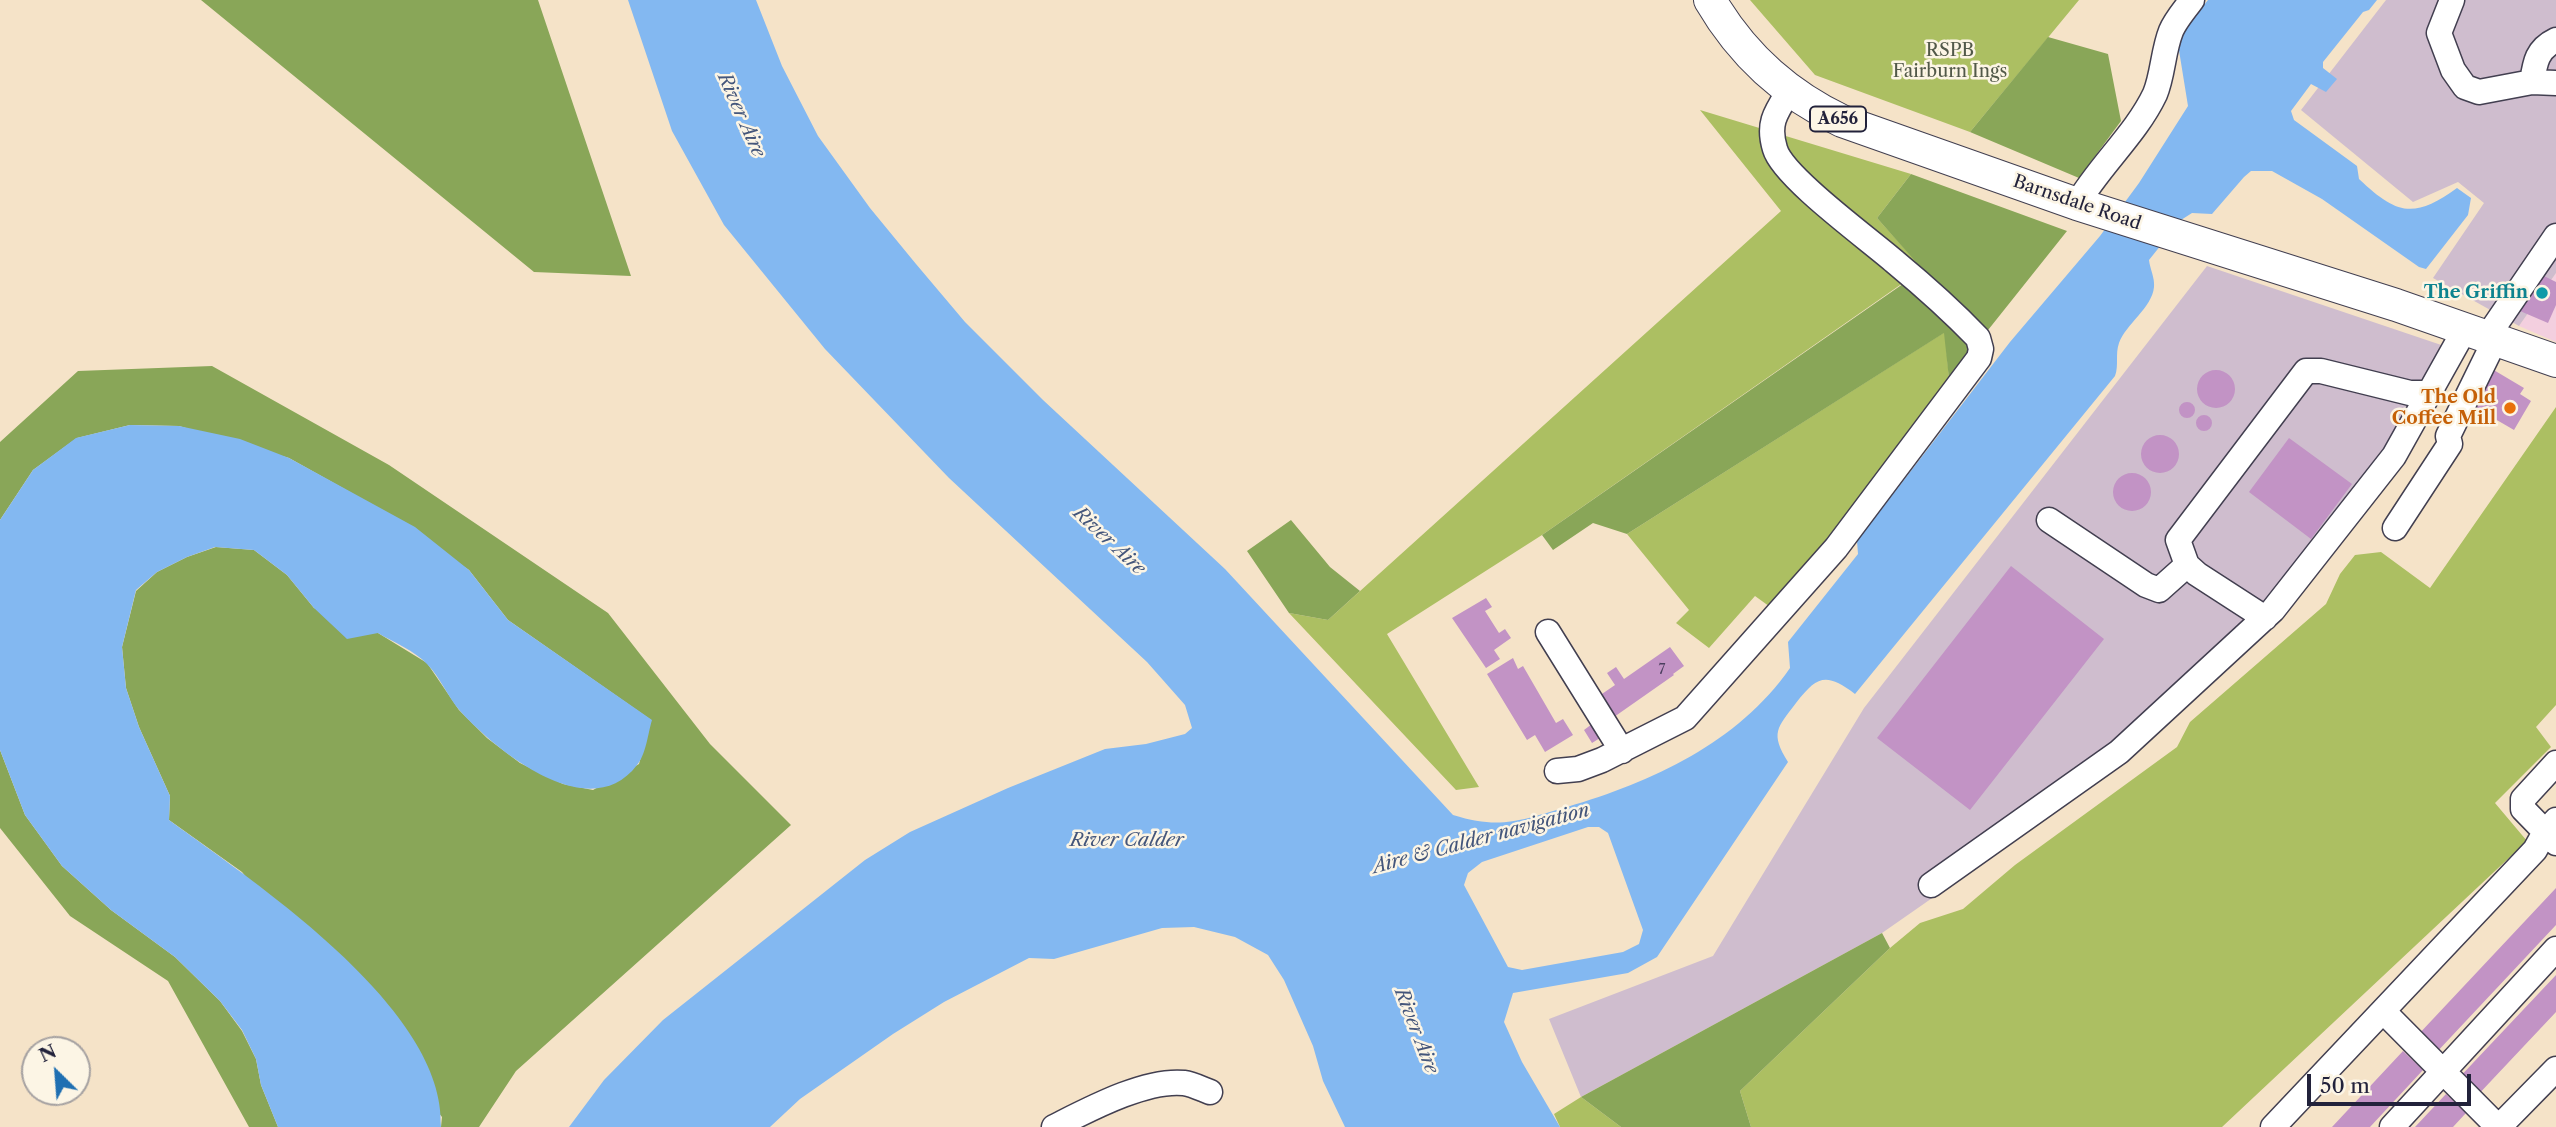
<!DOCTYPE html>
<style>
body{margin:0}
#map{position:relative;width:2556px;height:1127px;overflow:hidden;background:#f5e3c8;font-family:"Libre Caslon Text",serif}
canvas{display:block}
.north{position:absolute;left:21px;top:1036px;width:70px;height:70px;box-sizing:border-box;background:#fcf5e5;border:2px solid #a5a1a1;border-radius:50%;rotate:335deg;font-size:19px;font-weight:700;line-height:28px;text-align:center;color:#22223b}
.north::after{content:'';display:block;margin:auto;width:24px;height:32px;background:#1f6fb2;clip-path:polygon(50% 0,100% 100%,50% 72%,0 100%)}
.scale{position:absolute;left:2307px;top:1074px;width:164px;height:32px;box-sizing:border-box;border:4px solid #22223b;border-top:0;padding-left:9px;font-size:21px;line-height:24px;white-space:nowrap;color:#22223b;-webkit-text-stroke:5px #fcf5e5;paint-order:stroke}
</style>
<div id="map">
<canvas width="2556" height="1127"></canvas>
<div class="north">N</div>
<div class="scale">50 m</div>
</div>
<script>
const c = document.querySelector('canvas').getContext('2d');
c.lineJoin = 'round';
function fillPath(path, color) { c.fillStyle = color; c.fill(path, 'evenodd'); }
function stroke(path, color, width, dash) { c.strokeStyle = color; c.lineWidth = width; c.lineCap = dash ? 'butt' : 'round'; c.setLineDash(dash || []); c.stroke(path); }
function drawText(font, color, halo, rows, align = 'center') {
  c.font = font + ' "Libre Caslon Text",serif'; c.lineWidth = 5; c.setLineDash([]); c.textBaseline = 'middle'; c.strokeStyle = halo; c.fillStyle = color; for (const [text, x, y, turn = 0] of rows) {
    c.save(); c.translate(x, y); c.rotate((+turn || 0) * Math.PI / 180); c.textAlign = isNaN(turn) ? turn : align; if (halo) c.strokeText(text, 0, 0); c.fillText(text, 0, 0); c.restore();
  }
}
const built = new Path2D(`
 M2556,273V342L2519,326Z`);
const industrial = new Path2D(`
 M2386,0H2556V273L2519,326L2433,278L2484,203L2458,182L2413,202L2301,110Z
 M2207,266L2465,353L2411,451L2291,608L2126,763L1882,933L1581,1097L1549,1019L1713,956L1864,708Z`);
const green = new Path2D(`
 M1750,0H2079L1970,132L1815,75Z
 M1700,110L1911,174L1877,218L1923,269L1542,535L1387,634L1479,787L1456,790L1289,613L1328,620L1781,211Z
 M1945,332L1949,379L1773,609L1755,596L1709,648L1676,623L1689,610L1627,534Z
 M2556,407V705L2536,727L2551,747L2495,803L2527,841L2222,1127H1751L1740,1091L1890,948L1920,923L1963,909L2015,865L2177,747L2190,722L2326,604L2340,574L2355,555L2381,552L2430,588Z
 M1581,1097L1621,1127H1560L1554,1114Z`);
const forest = new Path2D(`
 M201,0H538L631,276L534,272Z
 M2048,37L2108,54L2121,121L2079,178L1970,132Z
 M1911,174L2067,231L1949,379L1944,333L1627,534L1593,523L1553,550L1542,535L1923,270L1877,218Z
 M212,366L389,465L608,613L710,744L791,825L516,1071L479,1127H441L442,1117L242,872L169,820L170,796L139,727L126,688L122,647L136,591L157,572L187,557L216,547L254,550L287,575L314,608L378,633L427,663L459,710L487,738L520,763L563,784L593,790L639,764L651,720L508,620L469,570L348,491L289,458L179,426L130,425L77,438L33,470L0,520V442L78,371Z
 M1291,520L1330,567L1360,591L1328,620L1289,613L1247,551Z
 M0,750L25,815L62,866L111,910L175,957L220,1001L242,1031L256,1059L261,1085L278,1127H249L168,981L70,916L0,828Z
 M1882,933L1890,948L1740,1091L1751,1127H1621L1581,1097Z`);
const water = new Path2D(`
 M628,0H756L782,66L818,136L870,208L916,264L965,322L1043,400L1225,569L1453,815C1501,830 1521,820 1567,807C1652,782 1738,743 1790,668L1788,642L1858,554L1857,541L2010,342L2100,236L2139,183L2188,106L2177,38L2208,0H2377L2369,10L2363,12L2323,62V68L2337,79L2326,92L2311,84L2291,111L2294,120L2357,166L2359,179C2397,215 2414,219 2457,188L2471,198L2468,215L2426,269L2419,267L2322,199L2272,171H2251L2244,177L2212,214L2192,213L2181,220L2149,260C2150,269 2155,278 2154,287C2152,308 2126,324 2119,343C2115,354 2119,365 2115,376L1855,694C1826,672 1817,676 1796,703C1777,728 1770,733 1788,762L1657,957L1628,973L1513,993L1504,1022L1522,1062L1560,1127H1345L1323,1081L1313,1046L1284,980L1268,955L1235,937L1194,927L1162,928L1054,959L1029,958L944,1002L893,1034L800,1099L770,1127H569L604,1080L663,1020L865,860L910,832L1008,788L1105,749L1146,744L1185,734L1192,728L1185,705L1147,662L949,478L825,349L724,225L672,131ZM1588,827H1599L1608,833L1643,930L1639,944L1623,952L1522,970L1508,967L1464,885L1468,873L1482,862Z
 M130,425L179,426L240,439L289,458L415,527L469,570L508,620L652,720C648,733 646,755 637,765C590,827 498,752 461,712C448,698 441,678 427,664C415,651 393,642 378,633L347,639L314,608L287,575L254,550L215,547L187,557L157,572L136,590L122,647L126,688L139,727L170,796L169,820C254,882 447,1009 441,1127H278L261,1085L256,1059L242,1030L220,1001L175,957L111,910L62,866L25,815L0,750V520L33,470L76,438Z`);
const building = new Path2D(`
 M2538,273L2556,282V305L2548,323L2520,311Z
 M2492,369L2524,388L2520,394L2531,401L2514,430L2471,405Z
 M2197 389a19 19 0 1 1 38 0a19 19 0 1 1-38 0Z
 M2179 410a8 8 0 1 1 16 0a8 8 0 1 1-16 0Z
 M2196 423a8 8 0 1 1 16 0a8 8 0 1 1-16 0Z
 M2141 454a19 19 0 1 1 38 0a19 19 0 1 1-38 0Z
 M2289,438L2352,484L2311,539L2249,492Z
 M2113 492a19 19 0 1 1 38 0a19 19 0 1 1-38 0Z
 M2011,566L2104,639L1970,810L1877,738Z
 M1486,598L1492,607L1485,611L1499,633L1505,629L1511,638L1494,650L1500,659L1486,668L1452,618Z
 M1670,647L1684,666L1673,674L1674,675L1614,717L1599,696L1615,685L1607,673L1616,667L1624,679Z
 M1513,658L1518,669L1523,666L1556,723L1563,719L1573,735L1545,752L1535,735L1527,740L1487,674Z
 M1592,724L1600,738L1592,743L1584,730Z
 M2556,888V925L2435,1054L2417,1036Z
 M2556,975V1012L2475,1098L2456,1081Z
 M2403,1051L2423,1070L2370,1127H2332Z
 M2446,1094L2466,1113L2453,1127H2415Z`);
const minor = new Path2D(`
 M2452,0L2439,33L2453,70L2465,87L2479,92L2532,82L2556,83
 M2532,82C2535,62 2537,49 2556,40
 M2077,204C2100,165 2136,134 2155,94C2163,75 2163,51 2171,31C2175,21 2185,9 2192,0
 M2487,337L2556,236
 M2049,520L2146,585L2159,590L2187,565
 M2395,528L2450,444L2448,436L2495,340
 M2265,618L2197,574L2187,565L2178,540L2306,371H2321L2410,393H2429
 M1548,632L1622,751
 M1557,771L1578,769L1602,760L1685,718L1836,548L1979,358L1981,349L1978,338C1952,311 1924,286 1895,262C1870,240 1783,177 1775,149C1767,123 1776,112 1790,90
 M2556,843L2523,809V799L2556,763
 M1931,885L2119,752L2273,610L2394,456L2465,329
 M2383,1011L2498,1127
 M1054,1127C1088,1110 1145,1079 1184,1083C1192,1084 1202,1089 1210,1092
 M2273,1127L2535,850L2545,832L2556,820
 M2392,1127L2556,949
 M2499,1127L2556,1069`);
const major = new Path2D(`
 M1710,0C1742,55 1785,94 1842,121L2077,204L2396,305L2556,361`);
const markers = [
 [2542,293,7,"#0f9aa8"],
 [2510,408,7,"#e8710a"]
];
const numberNames = [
 ["7",1662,670]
];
const shields = [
 [1838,119,56]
];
const shieldNames = [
 ["A656",1838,119]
];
const parkNames = [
 ["RSPB",1950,51],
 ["Fairburn Ings",1950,72]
];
const streetNames = [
 ["Barnsdale Road",2077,203,19]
];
const cultureNames = [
 ["The Griffin",2528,293]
];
const foodNames = [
 ["The Old",2496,398],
 ["Coffee Mill",2496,419]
];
const waterNames = [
 ["River Aire",741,115,66],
 ["River Aire",1109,541,43],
 ["Aire & Calder navigation",1481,839,-15],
 ["River Calder",1127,841],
 ["River Aire",1416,1031,69]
];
fillPath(built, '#f3cfdf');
fillPath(industrial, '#cfbdce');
fillPath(green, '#acbf62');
fillPath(forest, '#89a658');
fillPath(water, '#83b8f1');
fillPath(building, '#c293c5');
stroke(minor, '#423f50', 27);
stroke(major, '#423f50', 34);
stroke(minor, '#fff', 24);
stroke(major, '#fff', 32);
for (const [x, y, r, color] of markers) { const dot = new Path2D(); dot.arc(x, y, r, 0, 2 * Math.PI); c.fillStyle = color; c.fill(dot); stroke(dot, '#fcf5e5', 2.5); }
drawText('14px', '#4a3e5e', null, numberNames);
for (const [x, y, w] of shields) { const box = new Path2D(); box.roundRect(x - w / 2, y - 12.5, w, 25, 5); c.fillStyle = '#fcf5e5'; c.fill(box); stroke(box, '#22223b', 2); }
drawText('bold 16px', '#22223b', null, shieldNames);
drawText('18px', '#525949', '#fcf5e5', parkNames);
drawText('18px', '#22223b', '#fcf5e5', streetNames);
drawText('bold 18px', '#0d838f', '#fcf5e5', cultureNames, 'right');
drawText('bold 18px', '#c56008', '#fcf5e5', foodNames, 'right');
drawText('italic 19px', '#44567b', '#fcf5e5', waterNames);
</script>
